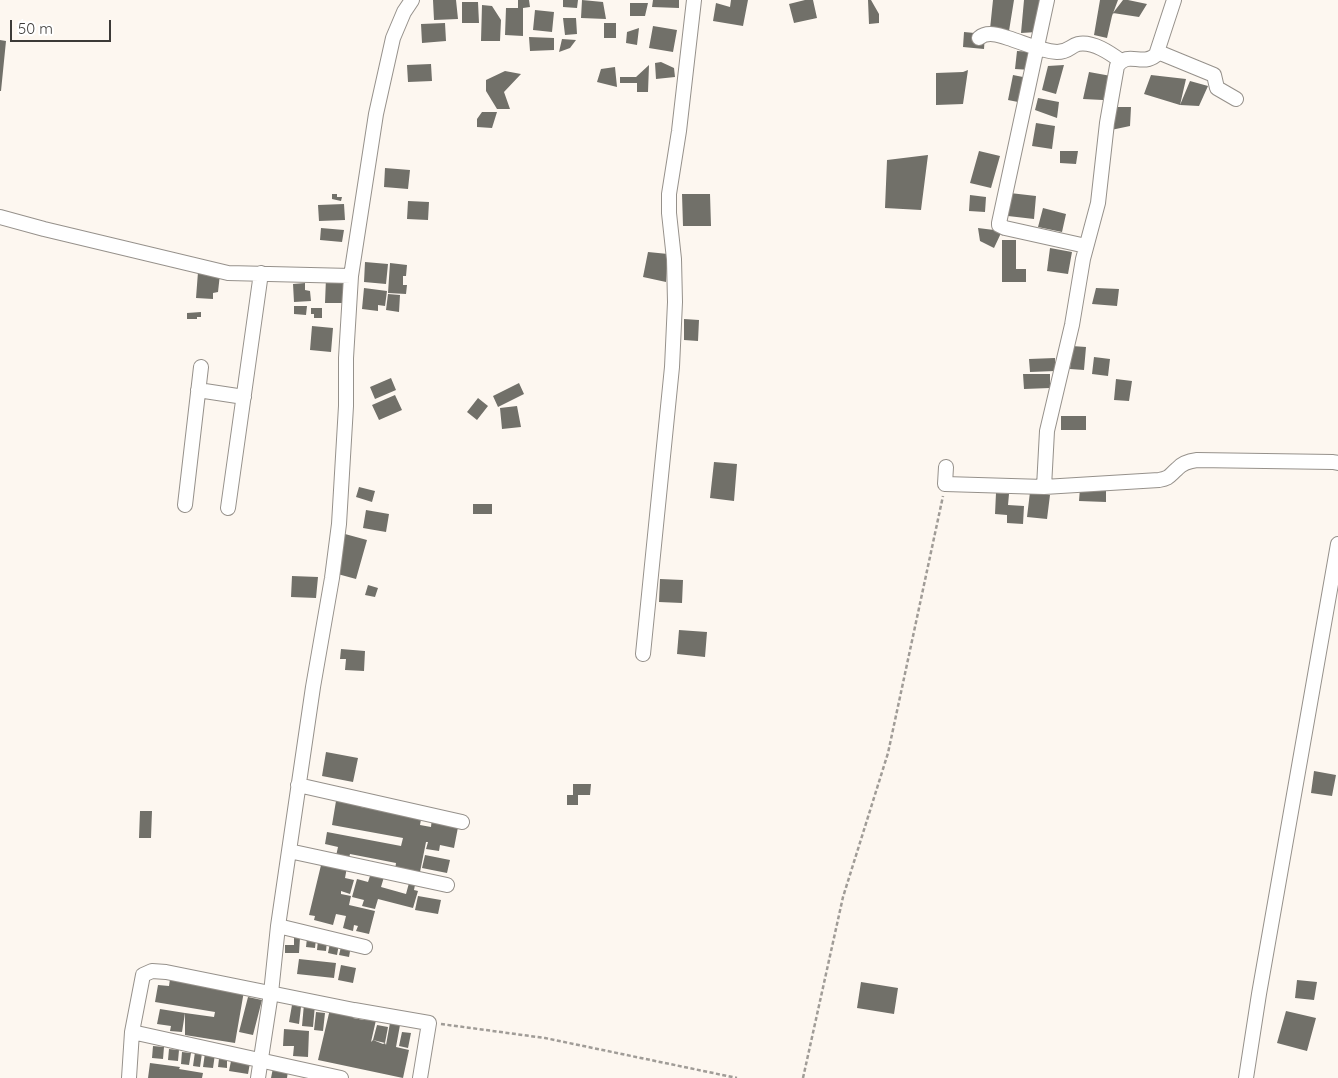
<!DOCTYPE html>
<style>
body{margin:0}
#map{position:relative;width:1338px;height:1078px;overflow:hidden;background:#fdf7f0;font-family:Quicksand,sans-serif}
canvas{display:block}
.scale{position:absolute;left:10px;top:20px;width:101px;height:22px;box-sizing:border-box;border:2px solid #3c3a37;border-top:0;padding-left:6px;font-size:15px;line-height:18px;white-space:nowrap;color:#3c3a37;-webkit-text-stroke:4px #fff;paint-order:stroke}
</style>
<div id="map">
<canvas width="1338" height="1078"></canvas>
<div class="scale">50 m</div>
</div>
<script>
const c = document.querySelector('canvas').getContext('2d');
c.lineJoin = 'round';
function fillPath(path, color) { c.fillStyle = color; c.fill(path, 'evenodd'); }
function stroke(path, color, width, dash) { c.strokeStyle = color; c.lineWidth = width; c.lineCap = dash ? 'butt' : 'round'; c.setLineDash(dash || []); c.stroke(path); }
const building = new Path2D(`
 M433,0H456L458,19L434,20Z
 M518,0H529L530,7L523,8V36L505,35L506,8H518Z
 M563,0H578L577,8L563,7Z
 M582,0L603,2L606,19L581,18Z
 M653,0H679V8L652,7Z
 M731,0H748L743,26L713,21L716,3L730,7Z
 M805,0H813L817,18L794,23L789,4Z
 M868,0H871L879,14V23L869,24Z
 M993,0H1014L1009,31L990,29Z
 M1024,0H1043L1037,32L1021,33Z
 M1100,0H1118L1112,16L1107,38L1094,35Z
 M1123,0H1128L1147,4L1139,17L1113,13Z
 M462,2H478L479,23H462Z
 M630,3H648L645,16H630Z
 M482,5L492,6L501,20L500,41H481Z
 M535,10L554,12L552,32L533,30Z
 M563,18H576L577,34L565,35Z
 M445,23L446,41L422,43L421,24Z
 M604,23H616V38H604Z
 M653,26L677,30L673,52L649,48Z
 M639,28L637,45L626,43L627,32Z
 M964,32L985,34L984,49L963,47Z
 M529,37L554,38V50L530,51Z
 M562,39L576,40L570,48L559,52Z
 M0,40L6,41L1,91H0Z
 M1017,51L1033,52L1031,70L1015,69Z
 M661,62L674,68L675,77L656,79L655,63Z
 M431,64L432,81L408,82L407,65Z
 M649,65L648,92H637V83H620V77H636Z
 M1064,65L1056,94L1042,90L1048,66Z
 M615,67L617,87L597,82L601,69Z
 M968,70L963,104L936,105V73L963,72Z
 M505,71L521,74L504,92L510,109H497L486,91V80Z
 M1089,72L1111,76L1103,100L1083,99Z
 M1013,75L1028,78L1023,103L1008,100Z
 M1151,75L1186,79L1180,105L1144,94Z
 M1190,81L1208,86L1199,106L1180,105Z
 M1038,98L1059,102L1057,118L1035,110Z
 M1115,107H1131L1130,126L1111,130Z
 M482,112H497L492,128L477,127V119Z
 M1036,123L1055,126L1052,149L1032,146Z
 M979,151L1000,156L991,188L970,183Z
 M1060,151H1078L1076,164L1060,163Z
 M928,155L921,210L885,208L887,160Z
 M385,168L410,170L408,189L384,187Z
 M1010,193L1036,196L1034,219L1008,216Z
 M332,194H337V197H342L341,201L332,199Z
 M682,194H710L711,226H683Z
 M970,195L986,197L985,212L969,211Z
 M408,201L429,202L428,220L407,219Z
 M344,204L345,220L319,221L318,205Z
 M1043,208L1066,214L1062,232L1038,227Z
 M321,228L344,230L342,242L320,240Z
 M978,228L1002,231L994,248L980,241Z
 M1002,240H1016V269H1026V282H1002Z
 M1050,248L1072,252L1068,274L1047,271Z
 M648,252L668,254L666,282L643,277Z
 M365,262L388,264L386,284L364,282Z
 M390,263L407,265L406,276H403V285H407L406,294L388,293Z
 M198,272L220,274L218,292L213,293V299L196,298Z
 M326,278H345L344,303H325Z
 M305,283V290L310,291L311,301L294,302L293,284Z
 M364,288L387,291L385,306L378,305V311L362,309Z
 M1096,288L1119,289L1117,306L1092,304Z
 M388,294L400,295L399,312L386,310Z
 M294,306H307L306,315L294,314Z
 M311,308H322V318H314V314H311Z
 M201,312V317H197V319H187V313Z
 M684,319L699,320L698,341L684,340Z
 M312,326L333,328L331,352L310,350Z
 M1072,346L1086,347L1084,370L1070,369Z
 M1094,357L1110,359L1108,376L1092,374Z
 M1055,358V371L1030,372L1029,359Z
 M1023,374H1050V388L1024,389Z
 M391,378L396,390L375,399L370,387Z
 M1116,379L1132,381L1129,401L1114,400Z
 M519,383L524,394L498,407L493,396Z
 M395,395L402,410L379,420L372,405Z
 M478,398L488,406L477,420L467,412Z
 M517,406L521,427L502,429L500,408Z
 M1061,416H1086V430H1061Z
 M714,462L737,464L734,501L710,498Z
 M359,487L375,491L372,502L356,497Z
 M1080,488H1106V502L1079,501Z
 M1030,492L1050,495L1047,519L1027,517Z
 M996,493L1009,494L1008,505L1024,506L1023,524L1007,523V515L995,514Z
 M473,504H492V514H473Z
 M366,510L389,514L386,532L363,528Z
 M345,534L367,540L356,579L334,573Z
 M292,576L318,577L316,598L291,597Z
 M660,579L683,580L682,603L659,602Z
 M368,585L378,588L375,597L365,595Z
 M679,630L707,632L705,657L677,654Z
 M341,649L365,651L364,671L345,670L346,659H340Z
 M326,752L358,758L353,782L322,776Z
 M1314,771L1336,775L1332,796L1311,793Z
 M573,784H591L590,795H578V805H567V795H573Z
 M362,800L361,807L366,808L367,803L422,814L420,825L431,827L432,817L459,822L454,848L440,845L439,851L426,849L428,842H426L420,872L407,869L395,870L396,863L350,854L349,858L336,856L338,847L325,844L327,832L401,846L403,838L332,825L336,801Z
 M140,811H152L151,838H139Z
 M425,855L450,860L447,873L422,868Z
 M322,861L347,867L345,878L354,880L350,894L341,891V894L351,896L349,905L375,911L369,934L356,931L358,926L354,925L353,931L343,928L346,916L336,914L333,925L314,920L315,916L309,915Z
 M371,873L384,877L381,887L406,894L409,883L415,885L414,890L418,891L413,908L378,899L375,909L362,906L364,900L352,897L357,879L368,882Z
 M418,896L441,900L438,914L415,910Z
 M294,938H300L299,953H285V945H294Z
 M307,938L316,939L315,948L306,947Z
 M318,940L327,941L326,951L317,950Z
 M330,943L339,944L337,955L328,953Z
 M342,943L351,946L349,957L339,955Z
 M299,959L336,963L334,978L297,974Z
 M341,965L356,968L353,983L338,980Z
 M170,979L244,991L235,1043L185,1035V1013L214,1017L215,1012L155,1002L158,985L169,986Z
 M1297,980L1317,982L1314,1000L1295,998Z
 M861,982L898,988L894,1014L857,1008Z
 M248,997L262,1000L253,1035L239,1032Z
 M304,1004L315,1005L313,1027L302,1026Z
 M292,1005L301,1007L299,1024L289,1022Z
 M160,1009L185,1013L182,1032L170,1031L171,1026L157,1024Z
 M330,1009L353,1014V1018L364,1020V1017L376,1020L371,1042L373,1040L383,1044L385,1043L373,1040L377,1025L388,1027L385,1043L386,1045L390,1023L400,1025L396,1047L409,1050L403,1078L318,1060Z
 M1286,1011L1316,1018L1307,1051L1277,1043Z
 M316,1012L325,1013L323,1031L314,1030Z
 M284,1029L309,1031L308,1057L293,1056L294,1046H283Z
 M402,1032L411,1033L408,1048L399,1046Z
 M153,1046L164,1047L163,1059L152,1058Z
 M169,1049L179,1050L178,1061L168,1060Z
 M182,1052L191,1053L189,1065L181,1064Z
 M195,1052L202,1053L200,1067L193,1066Z
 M205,1053L215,1054L213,1068L203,1067Z
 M219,1059H227V1068L218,1067Z
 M231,1061L250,1063L248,1074L229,1071Z
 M150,1063L180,1067L179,1069L203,1073L202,1078H148Z
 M273,1068L288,1071L287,1078H271Z`);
const path = new Path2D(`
 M441,1024L545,1038L737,1078
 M803,1078L843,897L888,753L943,496`);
const minor = new Path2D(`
 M1047,0L999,223V225L1005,228L1086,246
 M979,38C987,31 999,35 1008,38C1024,43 1040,51 1057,52C1069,52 1070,46 1078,44C1093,41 1110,53 1121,61
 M1158,52L1214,75L1217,88L1236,99
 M0,217L44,229L228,273L351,276
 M198,390L244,397
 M946,467L945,484L1044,487L1159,480C1170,478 1169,476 1177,469C1182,463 1189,461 1197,460L1333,462L1338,463
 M1044,487L1047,431L1072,325L1083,259L1098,203L1107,123L1117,66C1129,50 1141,67 1156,55L1174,0
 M185,505L201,367
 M228,508L261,273
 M643,654L672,367L675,302L674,259L669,213V194L679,131L694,0
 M298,785L462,822
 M289,851L447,885
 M278,926L365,947
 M132,1032L341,1078
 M129,1078L132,1032L143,975L152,971L166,972L354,1010L429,1023L420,1078
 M258,1078L271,993L278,926L313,687L332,578L339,524L346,406V358L351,276L376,114L393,38L404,12L412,0
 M1246,1078L1259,994L1338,544`);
fillPath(building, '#717069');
stroke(minor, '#96918b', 16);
stroke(path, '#a09c97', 2.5, [4, 2.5]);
stroke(minor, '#fff', 14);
</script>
